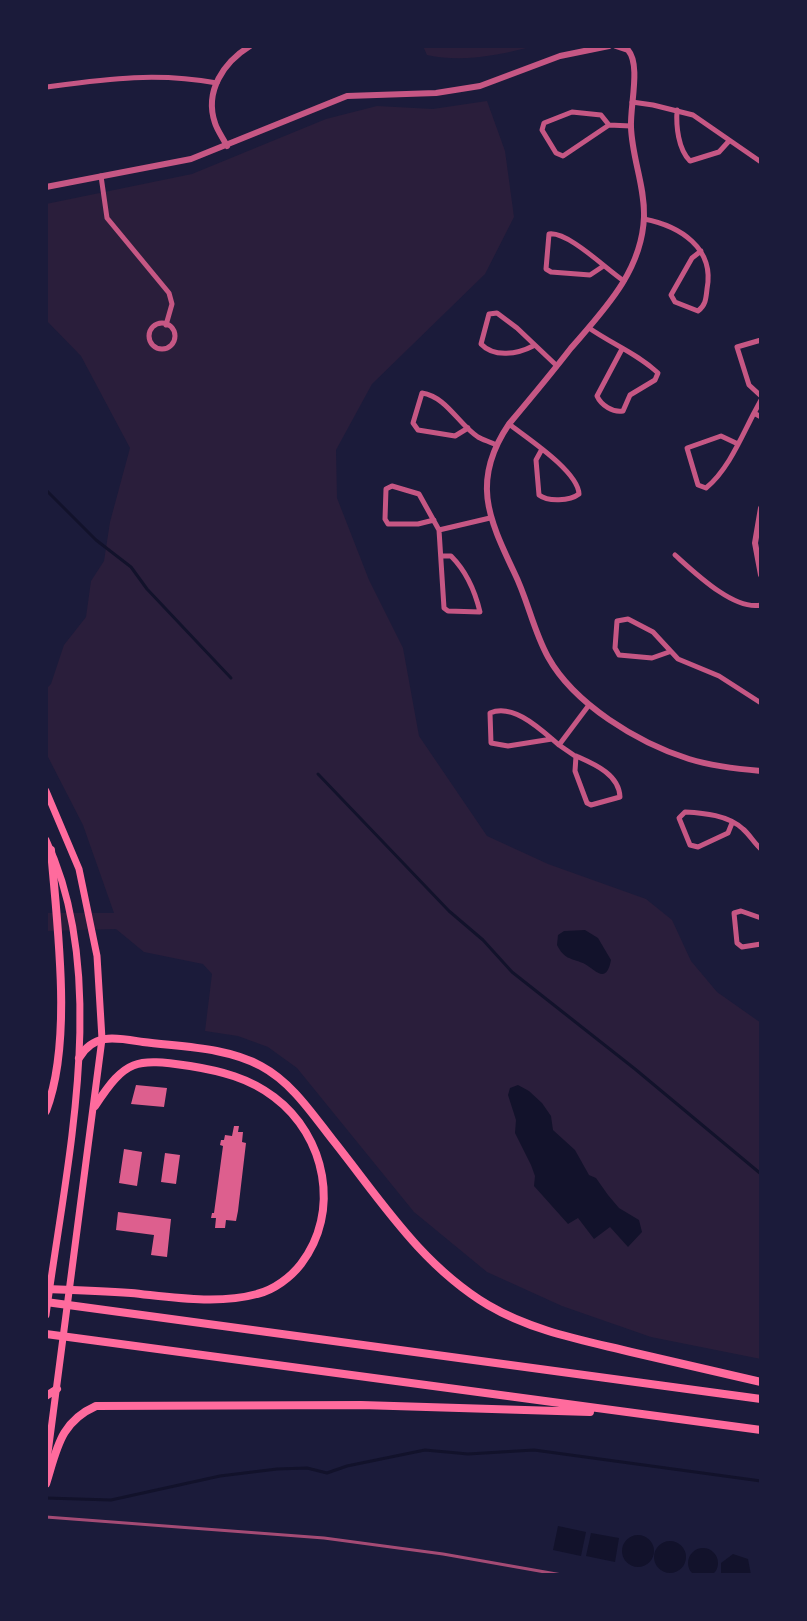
<!DOCTYPE html>
<style>
body{margin:0}
#map{position:relative;width:807px;height:1621px;overflow:hidden;background:#1b1b3a;font-family:Spectral,serif}
canvas{display:block}
.frame{position:absolute;inset:0;border:48px solid #1b1b3a;pointer-events:none}
</style>
<div id="map">
<canvas width="807" height="1621"></canvas>
<div class="frame"></div>
</div>
<script>
const c = document.querySelector('canvas').getContext('2d');
c.lineJoin = 'round';
function fillPath(path, color) { c.fillStyle = color; c.fill(path, 'evenodd'); }
function stroke(path, color, width, dash) { c.strokeStyle = color; c.lineWidth = width; c.lineCap = dash ? 'butt' : 'round'; c.setLineDash(dash || []); c.stroke(path); }
const green = new Path2D(`
 M423,46H535C499,55 463,63 427,55Z
 M487,101L505,151L514,217L485,274L372,384L336,450L337,498L369,580L403,648L419,736L487,836L548,864L646,899L672,920L691,961L717,992L761,1023V1359L651,1337L562,1306L487,1272L414,1212L297,1068L268,1047L238,1036L205,1031L212,974L203,964L144,952L116,929L46,931V913H114L83,825L46,753V689L51,684L64,645L86,617L91,581L104,561L110,522L130,448L81,356L46,320V204L192,174L326,119L377,106L433,109Z`);
const water = new Path2D(`
 M585,930L598,938L611,960C606,986 595,969 583,963C570,958 564,959 557,945L558,935L564,931Z
 M518,1085L529,1091L542,1103L551,1116L553,1130L575,1150L589,1175L596,1178L608,1195L619,1208L639,1220L642,1232L628,1247L610,1227L594,1239L578,1218L568,1224L534,1186L535,1176L531,1165L515,1133L516,1120L508,1095L510,1088Z
 M558,1526L586,1532L581,1556L553,1550Z
 M591,1533L619,1538L615,1562L586,1556Z
 M622 1551a16 16 0 1 1 32 0a16 16 0 1 1-32 0Z
 M654 1557a16 16 0 1 1 32 0a16 16 0 1 1-32 0Z
 M688 1563a15 15 0 1 1 30 0a15 15 0 1 1-30 0Z
 M733,1554L748,1559L751,1575H721V1563Z`);
const stream = new Path2D(`
 M46,490L96,540L131,567L147,589L231,678
 M318,774L449,911L483,940L512,972L635,1069L761,1174
 M46,1498L111,1500L220,1476L277,1469L307,1468L327,1473L347,1466L425,1450L468,1454L534,1450L761,1481`);
const building = new Path2D(`
 M136,1085L167,1088L164,1107L131,1104Z
 M234,1126H239L238,1132H243L242,1142L246,1143L238,1211L236,1221L226,1220L225,1228H215L216,1218H211L212,1213H214L223,1146L220,1145L221,1140H224L225,1135L232,1136Z
 M124,1149L142,1152L137,1186L119,1183Z
 M165,1153L180,1155L176,1184L161,1182Z
 M118,1212L171,1219L167,1257L151,1255L154,1235L116,1230Z`);
const minor = new Path2D(`
 M46,87C107,79 155,72 217,83
 M632,102L653,105L693,115L761,162
 M677,110C676,126 678,149 690,161L719,152L729,141
 M609,125L563,156L556,153L542,130L544,123L572,112L601,115L609,125L631,126
 M101,176L107,218L169,293L172,304L166,325
 M644,219C680,226 715,248 707,289C706,298 706,305 698,311L675,302L671,295L692,258L701,251
 M602,267L590,275L551,272L546,269L549,234C568,231 607,270 624,281
 M149 336a13 13 0 1 1 26 0a13 13 0 1 1-26 0Z
 M589,328C612,344 638,354 658,373L655,380L630,395L623,411C613,413 601,405 597,396L622,349
 M761,340L737,347L749,385L761,396
 M533,346C518,354 494,358 481,344L489,314L497,313L517,328L557,366
 M761,400L754,413L761,417
 M509,424C527,438 578,471 579,494C570,501 548,502 539,495L536,460L542,449
 M468,428L455,436L418,430L413,423L422,393C447,397 458,424 478,437C483,440 491,442 496,445
 M738,444L721,436L687,448L698,485L706,488C728,470 741,438 754,413
 M434,520L418,524H388L385,519L386,489L392,486L419,494L439,530L444,608L448,611L480,612C475,591 466,571 451,556H441
 M439,530L490,518
 M675,555C694,572 734,611 761,605
 M669,652L652,658L619,655L615,648L617,621L628,619L653,632L678,659L719,676L761,703
 M552,739L508,746L491,743L490,713C514,703 541,730 559,745
 M576,756L575,771L587,803L591,805L620,797C619,774 594,764 576,756H575L559,745L589,705
 M732,823L728,833L698,847L690,845L679,818L685,812C704,813 728,815 743,829C750,835 754,843 761,849
 M761,918L741,911L734,913L737,943L742,947L761,944`);
const tertiary = new Path2D(`
 M616,46L628,50C641,65 630,105 631,127C632,158 645,186 644,217C642,271 604,310 571,348C551,374 530,399 509,424C471,480 488,517 514,572C528,600 533,630 548,657C574,704 638,743 689,759C712,766 737,769 761,771
 M227,146C223,138 217,130 215,123C204,91 224,62 250,46
 M46,187L191,159L347,96L436,93L480,86L560,56L609,46
 M761,508L755,543L761,575`);
const primary = new Path2D(`
 M46,791L79,869L97,956L102,1039L46,1468
 M46,840C112,979 65,1168 46,1315`);
const motorway = new Path2D(`
 M79,1058C94,1032 117,1038 143,1042C181,1047 226,1047 261,1066C291,1082 311,1112 332,1139C380,1199 420,1264 488,1305C532,1331 582,1340 631,1352C675,1362 718,1372 761,1382
 M46,1111C73,1041 57,925 51,850
 M46,1289C74,1290 102,1291 131,1293C171,1297 217,1305 257,1294C274,1290 291,1277 301,1264C341,1212 326,1136 274,1097C249,1078 221,1071 190,1066C135,1058 126,1059 95,1106
 M46,1302L761,1399
 M46,1334L761,1430
 M46,1396L57,1389
 M46,1484C57,1449 60,1422 96,1406L361,1405L590,1412`);
const rail = new Path2D(`
 M46,1517L324,1538L443,1554L562,1575`);
fillPath(green, '#2a1e3b');
fillPath(water, '#12122b');
stroke(stream, '#12122b', 3);
fillPath(building, '#dd5f8e');
stroke(minor, '#c65784', 5);
stroke(tertiary, '#c65784', 6);
stroke(primary, '#ff6b9d', 7);
stroke(motorway, '#ff6b9d', 8);
stroke(rail, '#a44b75', 3);
</script>
